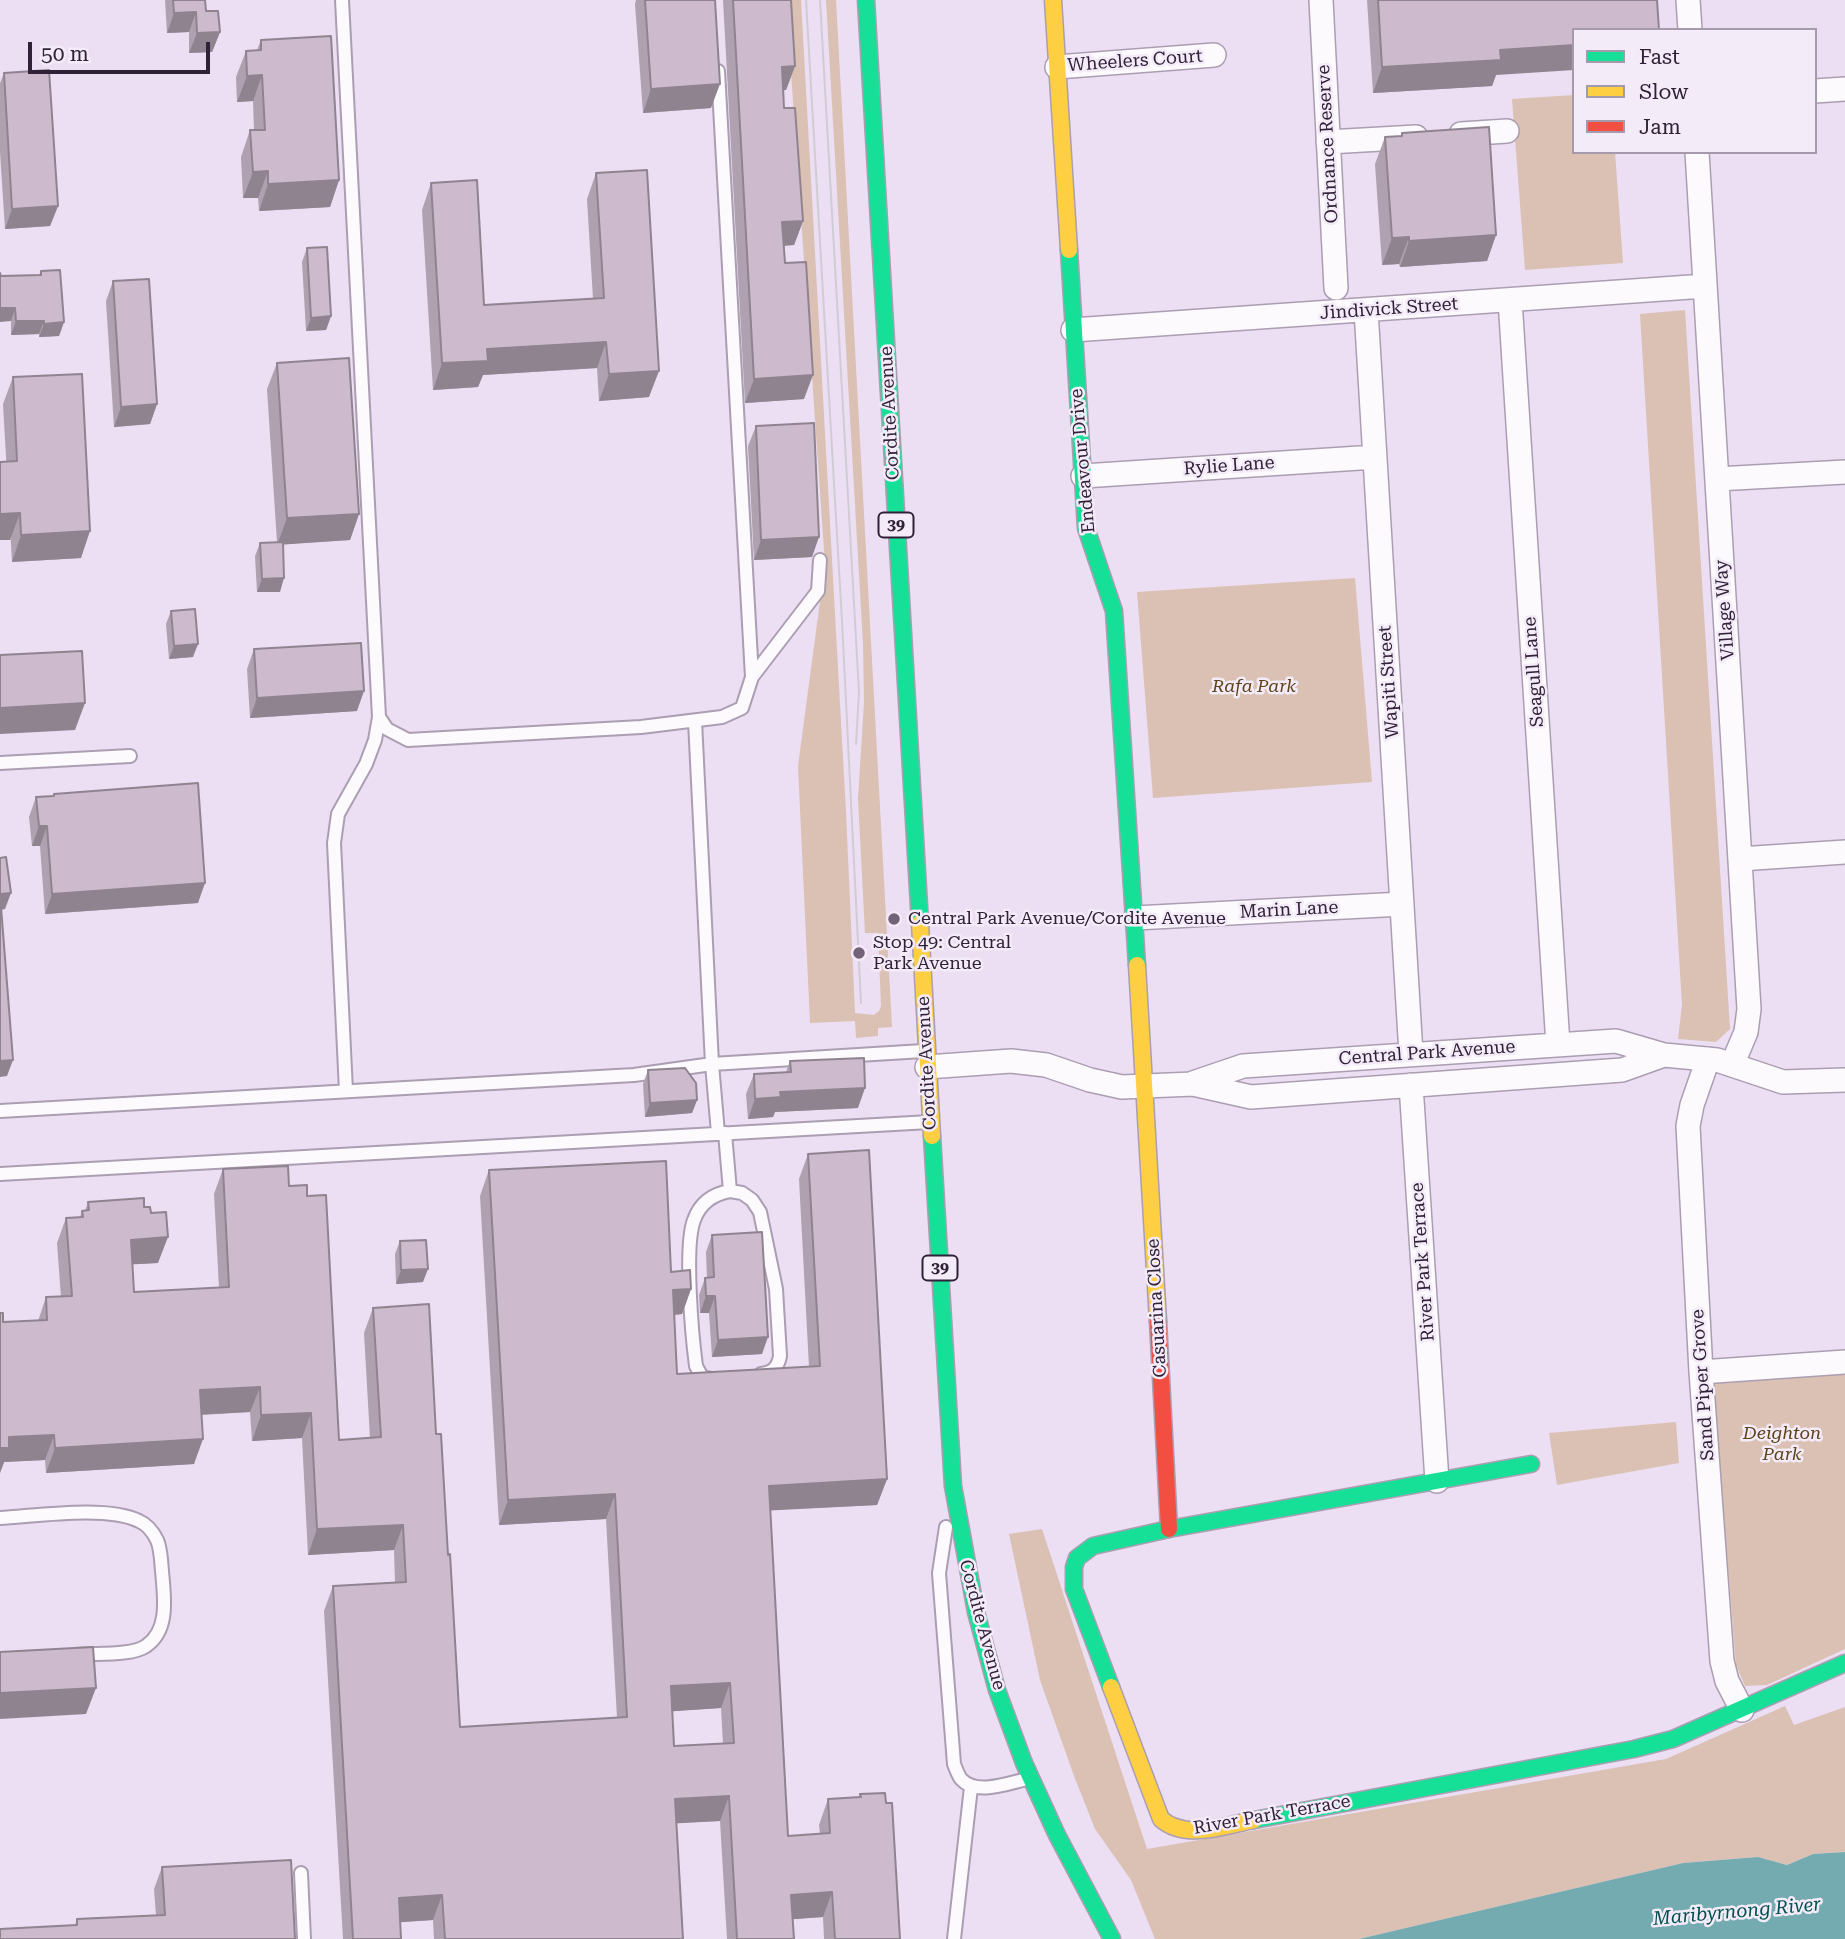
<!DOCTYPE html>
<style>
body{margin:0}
#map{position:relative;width:1845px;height:1939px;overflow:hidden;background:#ecdef3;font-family:"Roboto Serif",serif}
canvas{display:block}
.legend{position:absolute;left:1572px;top:28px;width:245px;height:126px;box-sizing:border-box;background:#f3ebf7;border:2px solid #a59aab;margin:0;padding:9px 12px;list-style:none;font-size:21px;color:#312138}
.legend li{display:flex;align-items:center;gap:14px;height:35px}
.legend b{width:35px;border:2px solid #a59aab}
.scale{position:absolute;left:28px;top:42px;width:182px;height:32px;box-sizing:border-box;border:4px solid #312138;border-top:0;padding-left:9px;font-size:21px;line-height:24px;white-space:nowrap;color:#312138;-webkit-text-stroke:5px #f3ebf7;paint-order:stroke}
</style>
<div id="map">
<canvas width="1845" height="1939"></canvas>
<ul class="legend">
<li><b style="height:9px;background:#16e098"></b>Fast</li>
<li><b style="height:9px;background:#ffcf43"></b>Slow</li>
<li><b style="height:9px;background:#f24e42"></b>Jam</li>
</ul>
<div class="scale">50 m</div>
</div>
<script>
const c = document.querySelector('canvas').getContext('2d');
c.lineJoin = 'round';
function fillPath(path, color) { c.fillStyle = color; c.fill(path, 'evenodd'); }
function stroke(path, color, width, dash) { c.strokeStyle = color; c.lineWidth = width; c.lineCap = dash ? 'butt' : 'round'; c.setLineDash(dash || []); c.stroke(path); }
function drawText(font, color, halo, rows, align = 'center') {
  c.font = font + ' "Roboto Serif",serif'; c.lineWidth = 5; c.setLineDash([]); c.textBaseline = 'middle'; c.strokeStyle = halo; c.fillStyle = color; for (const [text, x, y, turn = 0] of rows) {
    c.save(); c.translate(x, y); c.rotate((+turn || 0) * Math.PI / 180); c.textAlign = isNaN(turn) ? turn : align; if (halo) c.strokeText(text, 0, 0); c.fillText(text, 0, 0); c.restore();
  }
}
const green = new Path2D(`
 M786,0H801L846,812L855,1013L874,1015L879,1011L881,1006L878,933H865L858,799L864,702L863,644L826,0H836L892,1027L878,1028V1036L856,1038L855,1021L810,1023L798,766L825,564Z
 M1574,95V152H1615L1623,263L1525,270L1512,99Z
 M1685,310L1730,1029L1716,1042L1678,1039L1682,1005L1640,314Z
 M1355,578L1372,782L1153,798L1137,592Z
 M1845,1374V1649L1767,1685L1745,1686L1736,1665L1713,1383Z
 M1676,1422L1679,1463L1557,1485L1549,1433Z
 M1042,1529L1147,1849L1666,1759L1785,1706L1794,1725L1845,1707V1852L1813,1854L1787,1865L1758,1857L1683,1863L1359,1939H1155L1131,1880L1095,1829L1074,1776L1040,1680L1009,1534Z`);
const water = new Path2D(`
 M1845,1852V1939H1359L1683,1863L1758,1857L1787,1865L1813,1854Z`);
const lane = new Path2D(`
 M342,0L379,717L375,740L366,764L338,814L334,843L346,1091
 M752,677L818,591L820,560
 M379,717L387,729L408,740L641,727L722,717L742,708L752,677L718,71
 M695,721L712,1064L718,1133
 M0,763L130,756
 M0,1111L634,1075L712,1064L923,1051
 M725,1133L730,1191L742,1193L752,1200L760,1212L776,1289L780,1356C778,1367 773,1373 761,1374
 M0,1174L930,1122
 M712,1379L702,1377L696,1366C692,1336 684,1246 694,1220C700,1203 713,1194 730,1191
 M0,1518C36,1516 107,1505 139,1521C146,1524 153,1532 157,1540C161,1549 161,1561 162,1571C164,1596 170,1630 146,1646C132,1656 94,1653 77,1655
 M946,1527L939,1573L954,1764C956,1769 958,1775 961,1779C976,1796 1009,1783 1027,1779
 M301,1873L304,1939
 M954,1939L971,1787`);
const street = new Path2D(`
 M1321,0L1336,288
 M1688,0L1690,30
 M1057,67L1214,55
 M1815,91L1845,89
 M1461,134L1507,131
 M1328,142L1416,137
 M1697,152L1749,1009L1746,1032L1732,1065
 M1510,300L1558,1045
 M1366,310L1411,1054
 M1073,330L1705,286
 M1083,476L1375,457
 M1717,479L1845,472
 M1740,859L1845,852
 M1135,918L1402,904
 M1708,1059L1692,1105L1688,1126L1701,1372L1722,1661L1727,1681L1742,1710
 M927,1067L1011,1061L1046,1065L1090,1080L1122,1087L1193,1084L1251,1097L1622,1070L1664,1055
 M1193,1083L1243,1066L1616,1041L1664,1055L1717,1060L1783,1082L1845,1080
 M1411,1085L1437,1481
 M1701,1372L1845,1362`);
const fast = new Path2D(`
 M866,0L920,923
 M1069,250L1086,528L1114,611L1137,965
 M932,1136L953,1486L976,1612L997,1690L1024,1763L1057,1835L1112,1939
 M1111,1687L1074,1589V1567L1077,1558L1093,1546L1169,1529L1531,1464
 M1254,1820L1634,1749L1673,1739L1845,1663`);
const slow = new Path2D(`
 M1053,0L1069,250
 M920,923L932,1136
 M1137,965L1158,1321
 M1111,1687L1161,1819C1186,1841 1226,1825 1254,1820`);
const jam = new Path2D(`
 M1158,1321L1169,1529`);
const tram = new Path2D(`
 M806,0L842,621L861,1003
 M820,0L859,692L856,744`);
const wall = new Path2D(`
 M165,0H205L206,11L220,32L212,52L189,53V32L167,33Z
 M636,0H715L711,108L643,113L635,4Z
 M723,0H791L795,66L786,90H783L784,108L803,221L794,245L784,246L785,263L804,399L745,403Z
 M1367,0H1657L1574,30L1496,75L1492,86L1373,93Z
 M261,40L339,180L330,207L259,211L258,198H243L241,157L250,130H254L253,101L237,102L236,77L246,51L257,50Z
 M4,73L58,206L50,226L5,229L0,152V83Z
 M1402,133L1496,235L1487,261L1400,267L1399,264L1382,265L1375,164L1385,137L1401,136Z
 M596,173L649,397L599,401L597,368L483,375L478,387L433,390L422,210L431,183L484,305L593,299L587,199Z
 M307,248L331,316L326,330L306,331L302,262Z
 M41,271L64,322L59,336L39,337V334L11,335V321L1,276L39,275Z
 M113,281L157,404L150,424L114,427L106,301Z
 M277,363L359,514L350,540L283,544L280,592H257L255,556L260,543L277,542L267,389Z
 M13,377L81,558L12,562L3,404Z
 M756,426L812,557L754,560L748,446Z
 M171,611L193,657L169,659L166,624Z
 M254,649L357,711L250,718L247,669Z
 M54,794L198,903L45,914L40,846H32L29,817L36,797L53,796Z
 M790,1061L858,1108L775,1112L773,1117L748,1119L746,1094L754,1074L786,1072Z
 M648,1070L697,1100L692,1113L645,1117L643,1084Z
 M808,1154L887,1479L877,1505L770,1510L788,1836L820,1834L819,1825L828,1799L859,1798L860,1794L900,1939H824L823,1917L793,1919L794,1939H727L720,1821L676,1823L683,1939H434L433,1920L400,1922L401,1939H343L324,1611L333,1586L395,1582L394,1550L308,1555L302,1438L252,1441L250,1412L202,1415L194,1464L46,1473L45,1460L4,1462L0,1473L3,1322L38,1321L46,1297H61L57,1243L66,1218L80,1217L82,1211H85L88,1202L144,1207L151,1213L158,1263L132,1264L134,1292L219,1288L214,1194L223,1169L289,1186L307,1196L339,1440L370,1438L364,1333L373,1308L436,1434L448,1555L460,1727L617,1718L606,1519L499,1525L480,1196L489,1170L671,1272L691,1289L682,1314L674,1315L677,1374L809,1367L799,1179ZM721,1708L723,1744L674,1746L672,1711Z
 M712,1235L762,1354L712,1357L709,1313H700L699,1295L705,1278H707L706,1252Z
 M400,1241L423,1282L396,1284L395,1254Z
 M162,1867L295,1939L75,1925L77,1919L156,1915L154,1889Z`);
const shadedWall = new Path2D(`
 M196,12L189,32L167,33L174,13Z
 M220,32L212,52L189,53L197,33Z
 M1574,45V70L1496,75L1492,86L1373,93L1382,67L1500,50Z
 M795,66L786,90L773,91L782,67Z
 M262,75L253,101L237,102L247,76Z
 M720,84L711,108L643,113L651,89Z
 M268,171L258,198H243L253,172Z
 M339,180L330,207L259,211L268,184Z
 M58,206L50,226L5,229L12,209Z
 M803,221L794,245L774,246L782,222Z
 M1496,235L1487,261L1400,267L1409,241Z
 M1409,237L1399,264L1382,265L1392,238Z
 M0,308H15L11,321L0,322Z
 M331,316L326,330L306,331L311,318Z
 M16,321H44L39,334L11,335Z
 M64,322L59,336L39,337L44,324Z
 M606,342L597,368L483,375L478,387L433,390L442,363L487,349Z
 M659,371L649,397L599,401L609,374Z
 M813,375L804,399L745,403L754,379Z
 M157,404L150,424L114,427L121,407Z
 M20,513L10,540H0V514Z
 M359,514L350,540L277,545L287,518Z
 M90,531L81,558L12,562L21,535Z
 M819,537L812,557L754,560L761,540Z
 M284,578L280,592H257L262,579Z
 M198,644L193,657L169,659L174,646Z
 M364,691L357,711L250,718L257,698Z
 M85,703L75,730L0,734V708Z
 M39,826H47L40,846H32Z
 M205,883L198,903L45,914L52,894Z
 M11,893L5,909L0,910V894Z
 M13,1060L7,1076L0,1077V1061Z
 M865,1088L858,1108L775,1112L773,1117L748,1119L755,1099L780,1092Z
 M697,1100L692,1113L645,1117L650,1103Z
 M168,1237L158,1263L121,1265L131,1240Z
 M428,1269L423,1282L396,1284L401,1270Z
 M691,1289L682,1314L663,1316L673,1290Z
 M706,1296H715L709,1313H700Z
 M768,1337L762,1354L712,1357L718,1340Z
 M260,1387L250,1412L191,1415L200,1390Z
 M311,1413L302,1438L252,1441L261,1415Z
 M54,1435L45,1460L4,1462L0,1473V1448L9,1437Z
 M203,1439L194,1464L46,1473L55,1448Z
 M887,1479L877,1505L760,1511L769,1486Z
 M615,1494L606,1519L499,1525L508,1500Z
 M403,1525L394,1550L308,1555L317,1529Z
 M730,1683L721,1708L662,1712L671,1686Z
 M96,1688L86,1714L0,1719V1693Z
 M729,1796L720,1821L665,1824L675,1799Z
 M832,1892L823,1917L782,1920L791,1895Z
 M442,1895L433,1920L389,1923L399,1898Z`);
const building = new Path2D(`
 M173,0H205L206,11H218L220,32L197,33L196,12L174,13Z
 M645,0H715L720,84L651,89Z
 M733,0H791L795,66L782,67L784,108H795L803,221L782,222L785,263L806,262L813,375L754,379Z
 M1378,0H1657L1659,30H1574V45L1500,50L1501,60L1382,67Z
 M331,36L339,180L268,184V171L253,172L250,130H265L262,75L247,76L246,51L261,50V40Z
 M49,70L58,206L12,209L4,73Z
 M1489,127L1496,235L1409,241V237L1392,238L1385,137L1402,136V133Z
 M647,170L659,371L609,374L606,342L487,349L488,361L442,363L431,183L477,180L484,305L604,298L596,173Z
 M327,247L331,316L311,318L307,248Z
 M60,270L64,322L44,324V321H16L15,308H0V273L1,276L41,275V271Z
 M149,279L157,404L121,407L113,281Z
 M349,358L359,514L287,518L277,363Z
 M82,374L90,531L21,535L20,513L0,514V462L17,461L13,377Z
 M814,423L819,537L761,540L756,426Z
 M283,542L284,578L262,579L260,543Z
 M195,609L198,644L174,646L171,611Z
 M361,643L364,691L257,698L254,649Z
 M82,651L85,703L0,708V655Z
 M198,783L205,883L52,894L47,826H39L36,797L54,796V794Z
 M6,857L11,893L0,894L13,1060L0,1061V858Z
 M864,1058L865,1088L780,1092L781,1097L755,1099L754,1074L791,1072L790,1061Z
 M685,1068L696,1083L697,1100L650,1103L648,1070Z
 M869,1150L887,1479L769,1486L788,1836L830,1833L828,1799L861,1797L860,1794L885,1793L886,1803H892L900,1939H835L832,1892L791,1895L794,1939H737L729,1796L675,1799L683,1939H445L442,1895L399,1898L401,1939H353L333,1586L406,1582L403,1525L317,1529L311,1413L261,1415L260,1387L200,1390L203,1439L55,1448L54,1435L9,1437V1448H0V1313H3V1322L47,1320L46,1297L72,1296L66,1218L83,1217L82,1211L89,1210L88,1202L144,1198V1207H150L151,1213L166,1212L168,1237L131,1240L134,1292L229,1287L223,1169L288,1166L289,1186L307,1185V1196L326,1195L339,1440L381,1437L373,1308L429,1304L436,1434H441L448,1555L450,1554L460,1727L627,1717L615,1494L508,1500L489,1170L666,1161L671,1272L690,1270L691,1289L673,1290L677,1374L820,1366L808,1154ZM730,1683L734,1743L674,1746L671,1686Z
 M762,1232L768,1337L718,1340L715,1296H706L705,1278L714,1277L712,1235Z
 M426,1240L428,1269L401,1270L400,1241Z
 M93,1647L96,1688L0,1693V1652Z
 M291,1860L295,1939H0V1929L77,1925V1919L165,1915L162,1867Z`);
const markers = [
 [894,919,7,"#726379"],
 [859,953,7,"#726379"]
];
const shields = [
 [896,525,35],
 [940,1268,35]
];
const shieldNames = [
 ["39",896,525],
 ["39",940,1268]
];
const streetNames = [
 ["Wheelers Court",1135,61,-4],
 ["Ordnance Reserve",1328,144,-93],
 ["Jindivick Street",1389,309,-4],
 ["Cordite Avenue",890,413,-93],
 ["Endeavour Drive",1083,461,-95],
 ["Rylie Lane",1229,466,-4],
 ["Village Way",1725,610,-94],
 ["Seagull Lane",1534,672,-94],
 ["Wapiti Street",1389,682,-94],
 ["Marin Lane",1289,910,-3],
 ["Central Park Avenue",1427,1053,-4],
 ["Cordite Avenue",927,1063,-93],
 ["River Park Terrace",1423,1262,-94],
 ["Casuarina Close",1157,1308,-93],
 ["Sand Piper Grove",1703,1385,-94],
 ["Cordite Avenue",982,1625,75],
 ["River Park Terrace",1272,1815,-10]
];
const parkNames = [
 ["Rafa Park",1254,687],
 ["Deighton",1782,1434],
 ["Park",1782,1455]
];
const poiNames = [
 ["Central Park Avenue/Cordite Avenue",908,919],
 ["Stop 49: Central",873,943],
 ["Park Avenue",873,964]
];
const waterNames = [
 ["Maribyrnong River",1737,1912,-5]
];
fillPath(green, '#dac1b3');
fillPath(water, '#74abb1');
stroke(lane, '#ab9eb2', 16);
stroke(street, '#ab9eb2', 26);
stroke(fast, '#ab9eb2', 19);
stroke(slow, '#ab9eb2', 19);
stroke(jam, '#ab9eb2', 19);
stroke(lane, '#fcfafd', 12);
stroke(street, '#fcfafd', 23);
stroke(fast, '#16e098', 16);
stroke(slow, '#ffcf43', 16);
stroke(jam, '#f24e42', 16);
stroke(tram, '#d1ccd3', 2);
fillPath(wall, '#b0a1b0');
fillPath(shadedWall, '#908390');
fillPath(building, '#cdbbcd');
stroke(building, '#908390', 2);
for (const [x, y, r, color] of markers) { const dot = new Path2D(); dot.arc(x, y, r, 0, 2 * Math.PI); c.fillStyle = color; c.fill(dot); stroke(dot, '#f3ebf7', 2.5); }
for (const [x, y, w] of shields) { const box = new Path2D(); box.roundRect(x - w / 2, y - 12.5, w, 25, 5); c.fillStyle = '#f3ebf7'; c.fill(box); stroke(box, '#312138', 2); }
drawText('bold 16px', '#312138', null, shieldNames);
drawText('18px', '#312138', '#f3ebf7', streetNames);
drawText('italic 18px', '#5d421a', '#f3ebf7', parkNames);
drawText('18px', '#312138', '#f3ebf7', poiNames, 'left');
drawText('italic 19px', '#005050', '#f3ebf7', waterNames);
</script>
